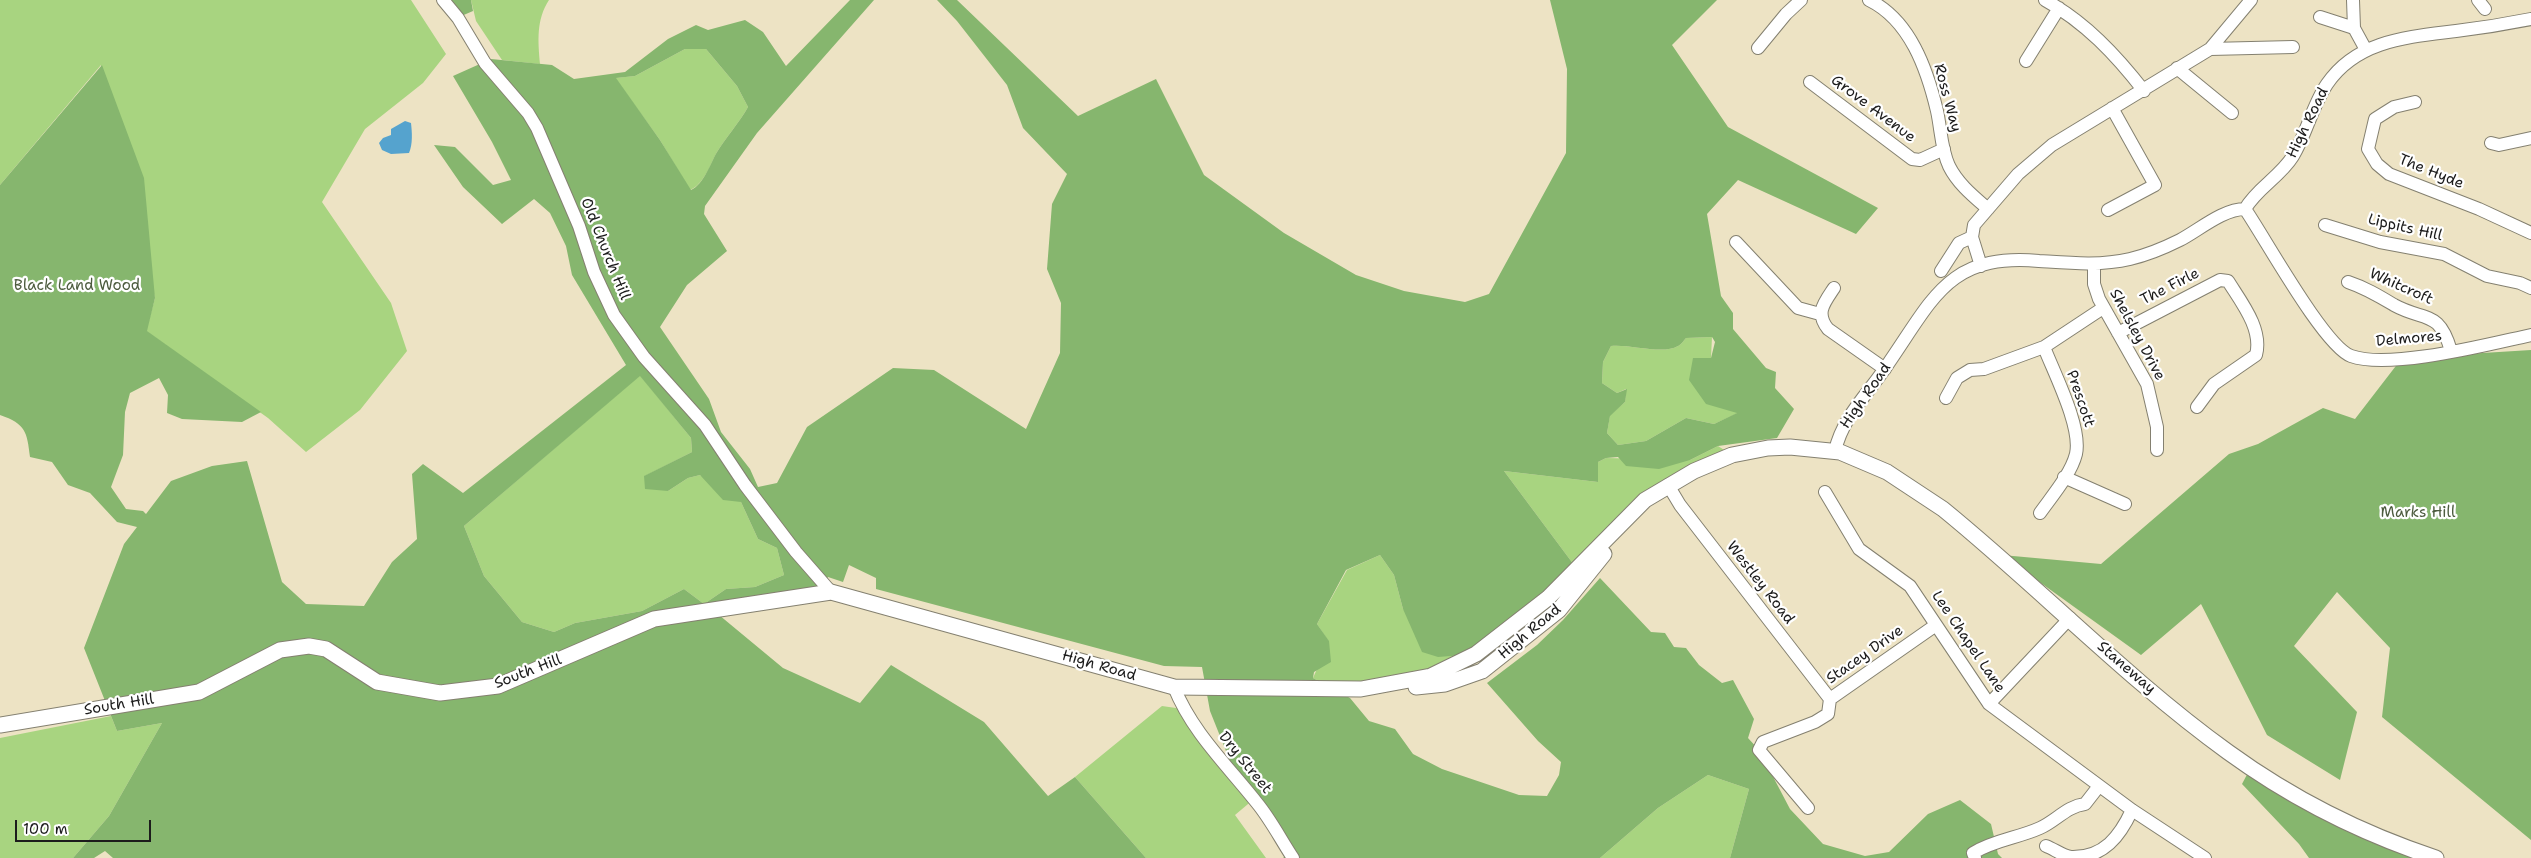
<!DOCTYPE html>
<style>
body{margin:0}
#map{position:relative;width:2531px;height:858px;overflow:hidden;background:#ede3c4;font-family:"Shantell Sans",sans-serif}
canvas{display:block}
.scale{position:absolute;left:15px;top:820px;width:136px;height:22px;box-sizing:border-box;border:2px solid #1c1c1c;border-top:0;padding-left:6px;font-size:15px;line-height:18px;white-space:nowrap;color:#1c1c1c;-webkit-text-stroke:4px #fff;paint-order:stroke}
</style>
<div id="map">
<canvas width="2531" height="858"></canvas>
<div class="scale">100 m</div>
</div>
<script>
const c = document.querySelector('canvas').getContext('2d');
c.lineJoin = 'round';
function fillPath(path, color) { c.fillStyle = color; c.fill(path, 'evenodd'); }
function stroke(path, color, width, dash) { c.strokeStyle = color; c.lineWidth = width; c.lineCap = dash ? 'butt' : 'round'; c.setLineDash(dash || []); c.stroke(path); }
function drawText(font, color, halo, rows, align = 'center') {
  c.font = font + ' "Shantell Sans",sans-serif'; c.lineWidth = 4.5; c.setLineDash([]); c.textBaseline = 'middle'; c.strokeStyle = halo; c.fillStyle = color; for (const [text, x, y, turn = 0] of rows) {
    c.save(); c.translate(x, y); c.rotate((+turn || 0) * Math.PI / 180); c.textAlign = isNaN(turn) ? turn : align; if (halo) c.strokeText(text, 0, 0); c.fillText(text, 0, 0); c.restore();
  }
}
const green = new Path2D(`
 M0,0H411L446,54L423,83L365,129L322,202L391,303L407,351L360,410L306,452L268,418L146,331L155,298L101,65L0,185Z
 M471,0H549C536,20 538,41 540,64L502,60L476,21Z
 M685,49H706L737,86L748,107C739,123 726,137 717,152C710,165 704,184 690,190L660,140L615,78L635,76Z
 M1712,337L1711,358L1738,413L1714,424L1686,418L1646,441L1618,445L1607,433L1610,415L1625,402L1626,389L1617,393L1602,383L1603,362L1611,346C1630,344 1663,355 1678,346C1681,345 1684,340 1686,338Z
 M640,375L691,438L692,452L645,476L668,491L688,478L700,475L741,502L758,539L777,548L784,575L755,587L726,589L704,604L684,589L642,611L575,623L554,632L522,622L484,576L464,526Z
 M1718,446L1732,455L1668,485L1577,569L1504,471L1598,482V462L1606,458L1690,460Z
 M1380,555L1394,575L1403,609L1476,654L1449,668L1331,688L1313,678L1329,642L1317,624L1347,570Z
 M1162,706L1183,709L1254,799L1235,815L1266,858H1146L1075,777Z
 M111,716L117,731L162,723L109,816L73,858H0V738Z
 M1708,775L1749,789L1730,858H1600L1658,808Z`);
const forest = new Path2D(`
 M445,0H471L473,11L459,17Z
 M850,0H874L757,133L705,206L704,214L727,251L687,285L660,327L709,399L721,432L750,469L758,487L777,483L807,427L893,368L934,370L1026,429L1060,353L1061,303L1047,269L1052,204L1067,174L1023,128L1007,85L957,21L937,0H957L1078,116L1156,79L1204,175L1284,233L1356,275L1404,291L1465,302L1489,294L1566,153L1567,69L1550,0H1717L1672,45L1728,127L1878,208L1856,234L1738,180L1707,214L1721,296L1733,313V329L1766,368L1776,372L1775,388L1794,409L1777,438L1718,446L1690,460L1659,469L1626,466L1618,457L1606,458L1598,462V482L1504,471L1577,569L1476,654L1438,657L1422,652L1403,609L1394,575L1380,555L1346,570L1317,624L1329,641L1331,662L1314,672L1313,678L1350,698L1369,721L1395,729L1413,754L1442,769L1519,795L1547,796L1559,775L1561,762L1538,741L1487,683L1537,645L1563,620L1600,578L1651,632L1665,633L1674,647L1686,648L1699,665L1722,683L1733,680L1754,719L1748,738L1759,750L1790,809L1823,844L1865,856L1889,852L1928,814L1960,800L1991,824L1998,854L2002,858H1730L1749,789L1708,775L1658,808L1600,858H1283L1290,852L1232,766L1210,711L1202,667L1164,666L876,589V578L849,565L843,582L828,577L819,590L713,610L783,668L860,703L891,665L984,722L1048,796L1075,777L1146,858H113L105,851L94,858H73L109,816L162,723L117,731L84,648L124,544L137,527L117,522L90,493L68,485L52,462L30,457C27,432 26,424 0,415V185L102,65L144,178L155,298L147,331L261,412L242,422L182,419L167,413L168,395L159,378L130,393L125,412L123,455L111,487L126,509L143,511L146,514L171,481L212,466L247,461L282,582L306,604L364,606L392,562L417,539L412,474L423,464L463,493L626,365L572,275L566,246L550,213L534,199L502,224L463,187L434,145L455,147L493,185L511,180L492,142L453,76L491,59L552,65L574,79L625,72L668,39L696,25L708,30L745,20L763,32L786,66ZM685,49H706L737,86L748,107C739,123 726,137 717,152C710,164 704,184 691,190L660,140L616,78L635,76ZM1712,337L1715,342L1711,358H1693L1689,380L1706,404L1737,413L1714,424L1686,418L1646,441L1618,445L1607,433L1610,416L1625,402L1627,389L1617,393L1602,383L1603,362L1611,346C1630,344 1663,355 1678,346C1681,345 1684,340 1686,338ZM640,376L691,438L692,452L644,476L645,489L668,491L688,478L700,475L723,500L741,502L758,539L777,548L784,575L755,587L726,589L704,604L684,589L642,611L575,623L554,632L522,622L484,576L464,526Z
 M2531,350V840L2382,717L2390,648L2337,592L2294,646L2357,712L2340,780L2267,735L2201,604L2141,655L2002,555L2101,564L2229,454L2258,444L2323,408L2355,419L2402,358Z
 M2251,767L2436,858H2309L2299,844L2242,784Z`);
const water = new Path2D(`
 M405,121L411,123C412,132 413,144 409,153L391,154L382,150L379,143L383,138L391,135V129Z`);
const minor = new Path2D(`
 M443,0L458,18L485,63L528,113L537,128L579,226L594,272L614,315L644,357L705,425L745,485L796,552L831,592
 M1869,0C1910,20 1927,69 1937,111C1941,129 1941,149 1949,166C1958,184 1973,196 1988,209
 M2045,0C2085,22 2116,55 2144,91
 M2353,0L2354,28L2366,50
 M2478,0L2485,9
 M2320,17L2354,28
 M1758,48L1786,14L1801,0
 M2210,49L2251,0
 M2026,61L2059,8
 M2177,68L2232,113
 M1810,82L1912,159L1920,160L1944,149
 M2415,102L2394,107L2375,119L2368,149L2377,164L2389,174L2479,209L2531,233
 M2491,143L2499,145L2531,138
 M2245,209C2257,188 2280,177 2293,156C2307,133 2312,106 2327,84C2357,40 2408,37 2456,31C2481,28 2506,24 2531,19
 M2245,209C2265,238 2324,346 2351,356C2390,370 2489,344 2531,335
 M2108,210L2155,185L2112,108
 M2325,225L2380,242L2444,254L2487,276L2520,283L2531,288
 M1736,242L1798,308L1820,314
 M2094,264V284L2099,299L2147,384L2157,427V450
 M1981,266L1972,237L1974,225L2018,174L2052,145L2210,49L2293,47
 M1941,271L1959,243L1972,237
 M2348,282C2366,288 2379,296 2394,305C2425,322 2439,309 2451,351
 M1834,288C1824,303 1815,313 1828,329L1885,369
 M2118,333L2220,280L2228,281C2241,302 2263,329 2256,355L2214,384L2197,407
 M1946,398L1957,378L1970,370L1984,369L2044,347L2103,308
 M1835,451C1843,415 1871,391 1890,361C1934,297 1950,253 2039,261C2070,263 2100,266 2130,259C2147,255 2164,248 2180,240C2199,230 2223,209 2245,209
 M2064,477L2125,504
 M1668,485L1680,505L1830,699
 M1825,492L1859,549L1910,586L1989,704L2132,810L2205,858
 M2040,513C2052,496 2071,474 2076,454C2082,427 2054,373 2044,347
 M1174,687C1192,732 1227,765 1257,803C1271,820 1281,840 1293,858
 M1989,704L2070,618
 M1808,808L1759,750L1763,742L1815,722L1828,714L1830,699L1936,625
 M2046,846C2054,849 2063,856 2071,857C2104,858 2120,836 2132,810
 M1975,858L1973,853C1994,840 2018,838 2040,828C2056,821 2067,806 2085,804L2099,786`);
const major = new Path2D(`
 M1416,687L1445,684L1482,671L1559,610L1604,554
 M0,725L199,692L280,650L309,646L326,649L377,682L440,693L498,686L654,619L831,592L1174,687L1361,689L1431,676L1476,654L1548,598L1645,500L1694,471L1732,455L1768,448L1790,447L1840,452L1887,472L1943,509C2040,588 2127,679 2228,752C2290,797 2363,834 2436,858`);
const streetNames = [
 ["Ross Way",1947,98,75],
 ["Grove Avenue",1873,109,37],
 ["High Road",2308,123,-64],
 ["The Hyde",2431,172,22],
 ["Lippits Hill",2405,228,13],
 ["Old Church Hill",605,249,68],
 ["The Firle",2170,287,-27],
 ["Whitcroft",2401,287,24],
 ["Shelsley Drive",2137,335,62],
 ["Delmores",2409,339,-5],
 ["High Road",1866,396,-55],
 ["Prescott",2080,399,71],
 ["Westley Road",1760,583,52],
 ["High Road",1530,632,-40],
 ["Lee Chapel Lane",1968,642,56],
 ["Stacey Drive",1865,655,-35],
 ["High Road",1099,666,16],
 ["Staneway",2126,668,41],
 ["South Hill",528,672,-21],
 ["South Hill",119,705,-9],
 ["Dry Street",1245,763,51]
];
const parkNames = [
 ["Black Land Wood",77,286],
 ["Marks Hill",2418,513]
];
fillPath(green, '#a8d480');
fillPath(forest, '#86b66e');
fillPath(water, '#55a3ce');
stroke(minor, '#848070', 14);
stroke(major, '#848070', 17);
stroke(minor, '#fff', 12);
stroke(major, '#fff', 15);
drawText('15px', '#1c1c1c', '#fff', streetNames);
drawText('15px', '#4d5c3f', '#fff', parkNames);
</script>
